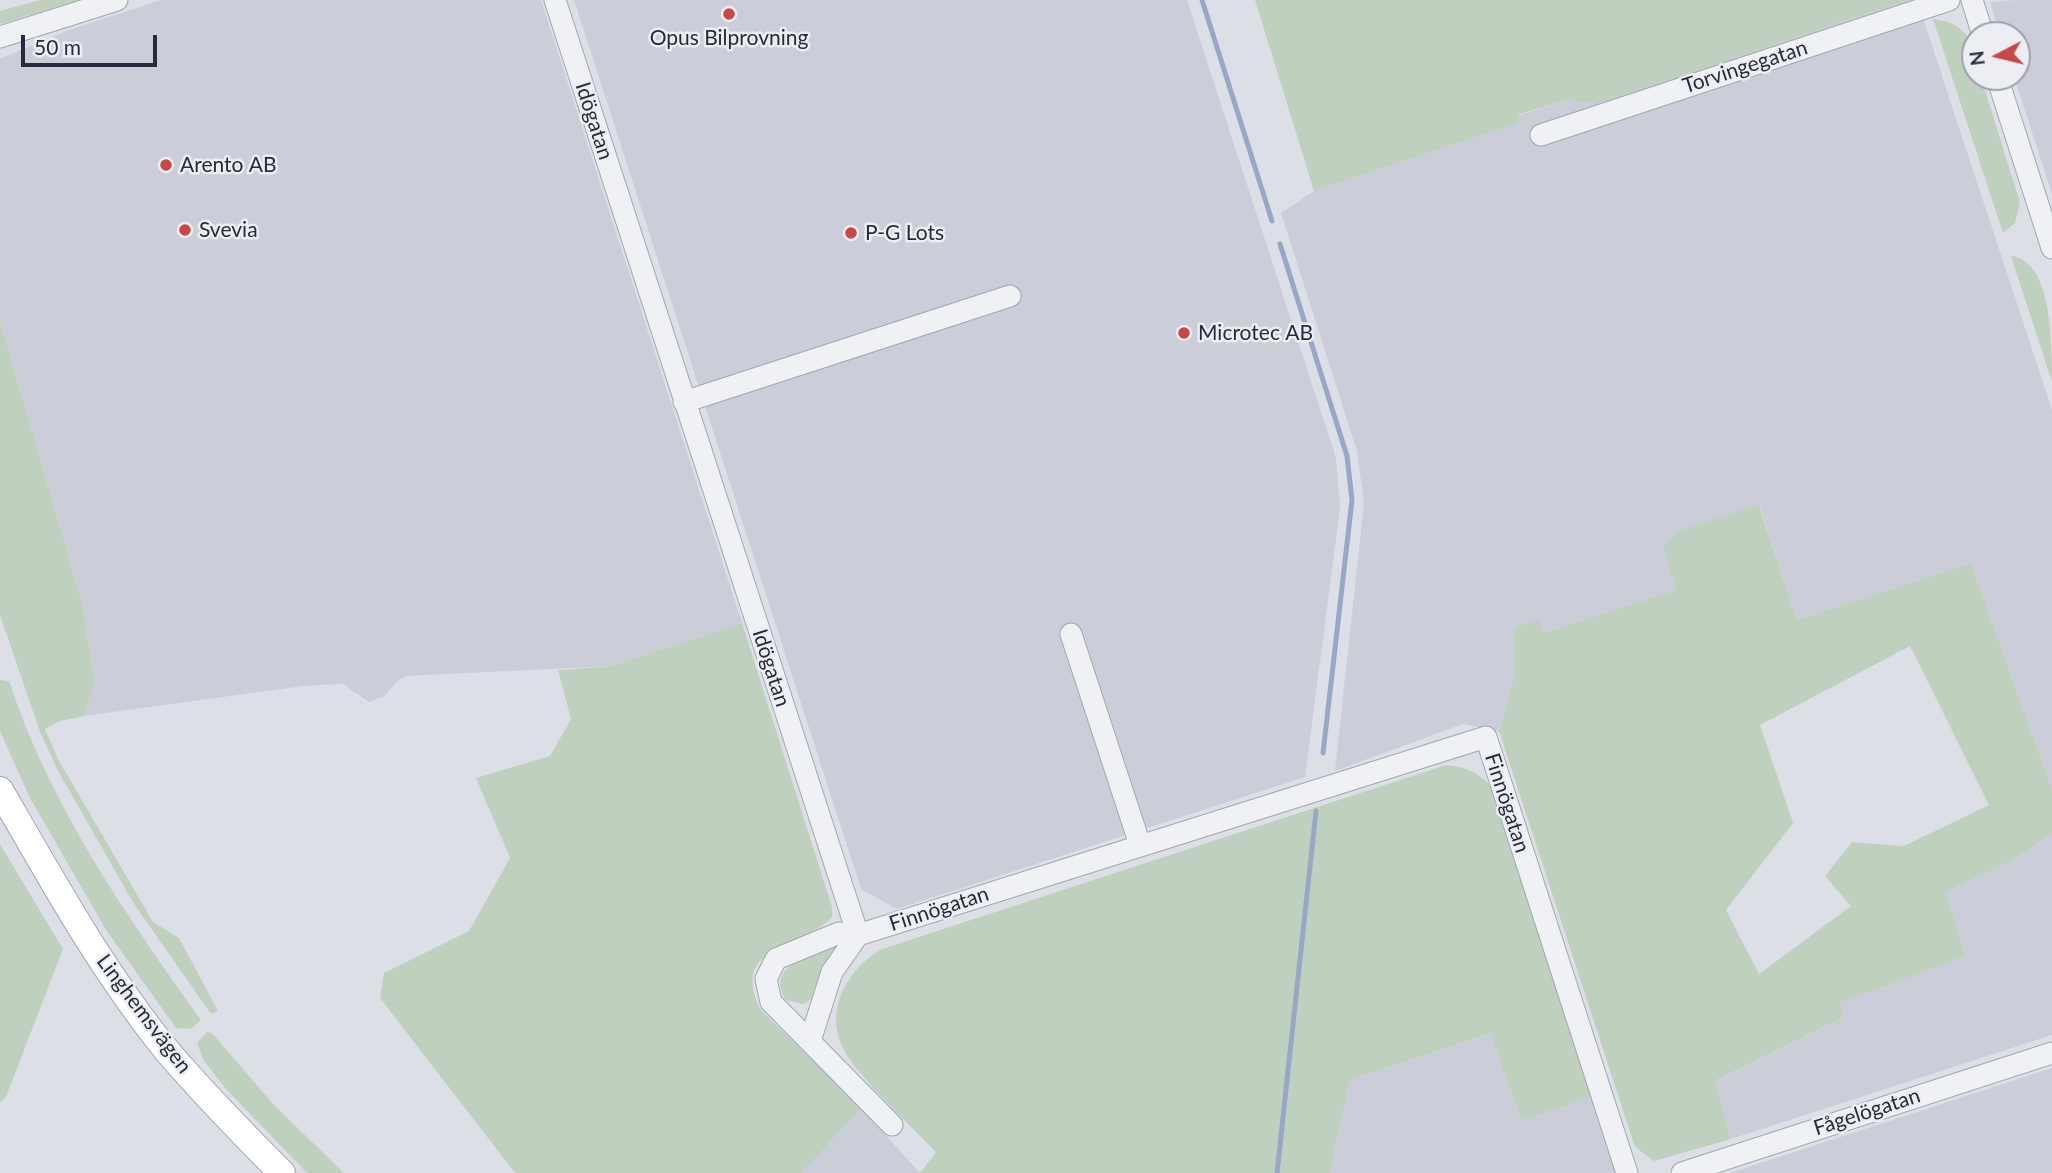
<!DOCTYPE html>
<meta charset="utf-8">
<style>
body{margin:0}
#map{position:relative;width:2052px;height:1173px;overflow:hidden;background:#dddfe7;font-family:Lato,sans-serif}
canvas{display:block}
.north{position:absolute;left:1961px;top:21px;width:70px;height:70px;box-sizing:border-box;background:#eceef4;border:2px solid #9da0ab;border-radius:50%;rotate:263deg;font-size:19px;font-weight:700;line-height:28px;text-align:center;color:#272b3d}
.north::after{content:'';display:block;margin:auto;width:24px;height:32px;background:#c94745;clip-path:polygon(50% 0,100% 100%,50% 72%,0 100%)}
.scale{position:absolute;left:21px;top:35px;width:136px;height:32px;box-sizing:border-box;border:4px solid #272b3d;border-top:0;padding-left:9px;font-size:21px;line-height:24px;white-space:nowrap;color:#272b3d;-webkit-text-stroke:5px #eceef4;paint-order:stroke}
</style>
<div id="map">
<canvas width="2052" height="1173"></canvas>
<div class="north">N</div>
<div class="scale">50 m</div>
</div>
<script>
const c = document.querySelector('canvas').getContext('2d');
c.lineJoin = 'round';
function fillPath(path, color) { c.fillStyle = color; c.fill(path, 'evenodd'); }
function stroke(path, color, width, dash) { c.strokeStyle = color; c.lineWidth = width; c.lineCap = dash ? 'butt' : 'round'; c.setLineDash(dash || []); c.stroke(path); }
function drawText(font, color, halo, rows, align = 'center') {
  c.font = font + ' Lato,sans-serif'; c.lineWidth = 5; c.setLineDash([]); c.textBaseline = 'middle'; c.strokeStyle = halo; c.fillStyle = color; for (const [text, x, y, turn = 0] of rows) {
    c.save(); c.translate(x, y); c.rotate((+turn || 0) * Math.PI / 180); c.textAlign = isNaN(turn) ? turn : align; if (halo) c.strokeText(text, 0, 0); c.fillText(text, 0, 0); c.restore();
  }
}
const built = new Path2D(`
 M161,0H541L742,623L611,666L406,676L396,682L385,696L369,702L343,684L303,686L84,716L95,683L82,602L0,321V59L66,31Z
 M574,0H1187L1336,458L1340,508L1305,777L897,909L861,889Z
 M1906,0H1917L2052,410V789L1971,563L1797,620L1760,506L1664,548L1676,590L1543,633L1514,628L1513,682L1499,731L1463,724L1335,771L1364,503L1357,451L1281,213L1314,191L1517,123L1520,115L1570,99L1579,103Z
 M2016,0H2052V194L2014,77H2017V35H2000L1990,2Z
 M2052,833V1035L1731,1139L1714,1082L1844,1017L1838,1003L1966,956L1946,892L2017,858Z
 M1492,1033L1521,1121L1593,1096L1618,1173H1330L1350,1080Z
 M2052,1068V1173H1730Z
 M862,1109L920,1173H801Z`);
const green = new Path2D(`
 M40,0H81L0,24V11Z
 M1255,0H1907L1603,102L1579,103L1570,99L1520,114L1518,123L1314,191Z
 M1933,19C1969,23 1975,44 1975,77H1981L2020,203L2015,223L2003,233Z
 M2011,256C2052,260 2052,342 2052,382Z
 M0,321L82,602L95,683L84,716L60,721L45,729L58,759L153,922L179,938L218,1011L211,1014L134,904L58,771L40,732L0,615Z
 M1759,505L1797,620L1971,563L2052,789V833L2017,858L1946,892L1966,956L1839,1003L1844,1017L1715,1081L1731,1139L1654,1161L1635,1147L1499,731L1513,682L1514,628L1538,619L1543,633L1676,590L1663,548L1678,531ZM1910,646L1989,805L1904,846L1852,842L1825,876L1851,906L1759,974L1726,910L1793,823L1760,725Z
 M742,623L832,907V917C804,949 727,944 761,1010L862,1109L801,1173H515L380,998L384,973L469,931L510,858L476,778L550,756L571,719L558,670L611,666Z
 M0,680L9,681C50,806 126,915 201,1020L191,1029L176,1028L106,930L30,798L0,731Z
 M1446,765C1467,767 1477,772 1492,787L1593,1096L1521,1121L1491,1033L1350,1080L1330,1173H920L936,1152C913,1128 855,1074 843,1048C824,1009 848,968 882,949Z
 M0,844L63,949L6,1097L0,1102Z
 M838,944L841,945L823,971L812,999L803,1004L786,1000C764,965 814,954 838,944Z
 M207,1032L212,1033L274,1105L344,1173H307L226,1089L204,1061L197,1043Z`);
const stream = new Path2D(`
 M1202,0L1272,221
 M1280,244L1347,456L1352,500L1323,753
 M1277,1173L1316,811`);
const minor = new Path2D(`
 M555,0L858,935
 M1972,0L1983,35
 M0,37L117,0
 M1997,77L2052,248
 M1541,135L1949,0
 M684,402L1010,296
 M1071,634L1140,845
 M810,1041L832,972L858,935
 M892,1125L771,1002L766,979L776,959L839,933L858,935L1486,737L1627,1173
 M1682,1173L2052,1053`);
const major = new Path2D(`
 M0,790C52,880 102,971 168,1052C204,1094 243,1134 282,1173`);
const markers = [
 [729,14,7,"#c94745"],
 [166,165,7,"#c94745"],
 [185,230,7,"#c94745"],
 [851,233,7,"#c94745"],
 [1184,333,7,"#c94745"]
];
const poiNames = [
 ["Opus Bilprovning",729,38,"center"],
 ["Arento AB",180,165],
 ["Svevia",199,230],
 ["P-G Lots",865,233],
 ["Microtec AB",1198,333]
];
const streetNames = [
 ["Torvingegatan",1745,67,-18],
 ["Idögatan",594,121,72],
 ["Idögatan",771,668,72],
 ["Finnögatan",1507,803,72],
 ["Finnögatan",939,909,-18],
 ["Linghemsvägen",144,1014,53],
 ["Fågelögatan",1867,1112,-18]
];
fillPath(built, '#cbced8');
fillPath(green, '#c0d0bf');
stroke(stream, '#99a7c6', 5);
stroke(minor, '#a3a5b1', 23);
stroke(major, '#9da2b2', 28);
stroke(minor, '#f0f1f5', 21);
stroke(major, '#fff', 26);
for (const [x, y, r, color] of markers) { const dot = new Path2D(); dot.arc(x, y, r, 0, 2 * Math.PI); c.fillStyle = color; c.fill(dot); stroke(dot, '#eceef4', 2.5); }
drawText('21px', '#272b3d', '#eceef4', poiNames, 'left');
drawText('21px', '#272b3d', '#eceef4', streetNames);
</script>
